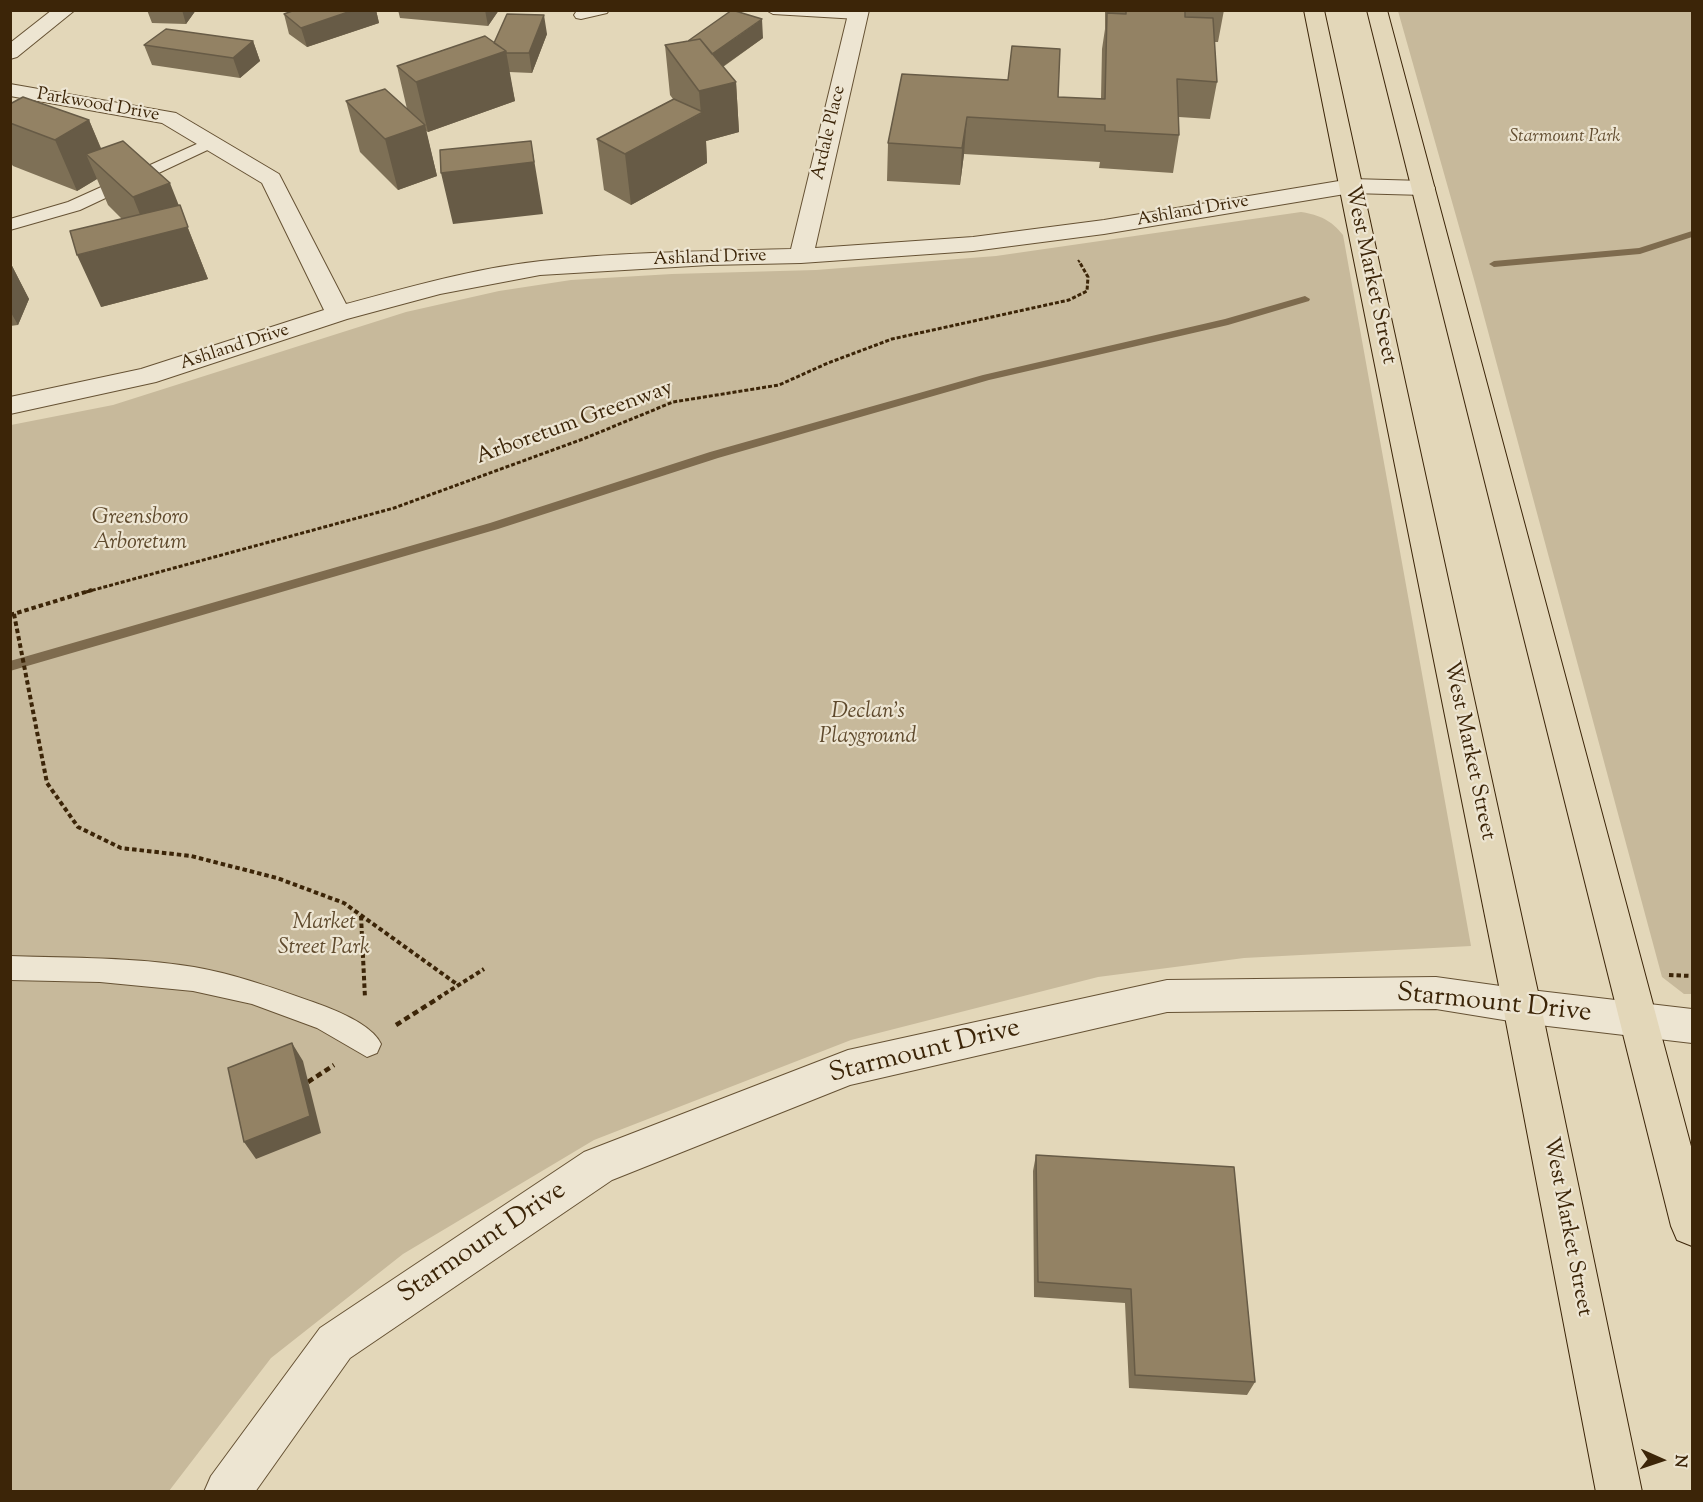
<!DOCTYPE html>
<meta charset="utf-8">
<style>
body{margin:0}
#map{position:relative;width:1703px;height:1502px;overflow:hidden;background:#e3d7b9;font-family:"Sorts Mill Goudy",serif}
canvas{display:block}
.frame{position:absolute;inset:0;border:12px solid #3c2508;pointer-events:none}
.north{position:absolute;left:1631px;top:1430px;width:60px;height:60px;-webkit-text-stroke:4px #ede5d2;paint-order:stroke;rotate:93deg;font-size:16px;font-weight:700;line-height:24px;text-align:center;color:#3c2508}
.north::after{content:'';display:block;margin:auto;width:21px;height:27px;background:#3c2508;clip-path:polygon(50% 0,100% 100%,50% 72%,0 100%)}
</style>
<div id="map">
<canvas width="1703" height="1502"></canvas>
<div class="frame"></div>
<div class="north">N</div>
</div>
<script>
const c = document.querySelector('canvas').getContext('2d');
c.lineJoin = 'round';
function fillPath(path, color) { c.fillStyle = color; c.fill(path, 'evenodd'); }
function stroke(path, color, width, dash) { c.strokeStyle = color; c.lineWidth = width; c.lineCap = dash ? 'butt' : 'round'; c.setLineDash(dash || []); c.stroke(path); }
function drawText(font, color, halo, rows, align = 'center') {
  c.font = font + ' "Sorts Mill Goudy",serif'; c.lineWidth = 4.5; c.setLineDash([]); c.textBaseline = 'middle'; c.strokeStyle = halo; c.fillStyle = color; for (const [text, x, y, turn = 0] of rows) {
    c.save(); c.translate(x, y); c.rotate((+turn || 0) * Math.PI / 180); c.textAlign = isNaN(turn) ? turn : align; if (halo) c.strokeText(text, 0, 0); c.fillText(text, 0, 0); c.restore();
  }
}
const green = new Path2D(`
 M1398,11H1692V994H1684L1662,977L1475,283Z
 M1301,212C1320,215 1331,220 1343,235L1471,946L1244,958L1098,977L851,1040L594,1140L403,1254L271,1358L169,1491L11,1492V425L113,405L406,312L499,291L571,280L672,274L816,270L996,256Z`);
const stream = new Path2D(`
 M1692,231V237L1640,254L1494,267L1489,264L1494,261L1639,248Z
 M1305,296L1310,299L1309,301L1228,325L989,380L718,458L498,529L10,671V661L490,523L710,452L983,375L1225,319Z`);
const pathFar3 = new Path2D(`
 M1078,260L1081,264`);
const pathFar2 = new Path2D(`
 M86,592L394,508L583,439L673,402L779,385L828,363L892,339L1069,300L1087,291L1088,277L1080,263`);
const pathFar1 = new Path2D(`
 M14,614L47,783L78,827L121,848L191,856L277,878L344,903L458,985
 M10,615L92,590
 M361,916L365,998
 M1669,975L1692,976
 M438,998L484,969`);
const path = new Path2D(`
 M396,1025L440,997
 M308,1082L334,1065`);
const service = new Path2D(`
 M582,10H609L607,13L581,19L576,18L574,15L576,12Z
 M766,10H855L863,12L865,15L858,19L773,14Z
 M210,138L218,143L216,146L80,210L10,230V219L68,202Z
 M10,956C71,958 133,957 194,967C235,974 273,988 313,1002C333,1009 372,1024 381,1044L377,1053L367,1057L317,1028L252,1004L193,991L100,982L10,980Z`);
const minor = new Path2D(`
 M52,10H75L17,57L10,59V43Z
 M849,10H869L815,248L973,237L1104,220L1351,179L1424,181L1432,183L1435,188L1432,193L1424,195L1351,193L1104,234L973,251L801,263L709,265L540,275L440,294L347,319L156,382L10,414V397L141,369L324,310L262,183L162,123L10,96V84L176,113L279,174L346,304C410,287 475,268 541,261C623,252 708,251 791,249Z
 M1436,977L1522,989L1692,1009V1043L1522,1023L1436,1009L1167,1012L850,1085L612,1180L350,1358L255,1492H204L211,1476L320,1328L584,1152L848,1050L1167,980Z`);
const primary = new Path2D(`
 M1304,10H1324L1541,1006L1642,1492H1596L1503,1006Z
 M1367,10H1387L1692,1150V1246L1677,1240L1671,1226Z`);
const wall = new Path2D(`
 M147,10H196L186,24L152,23Z
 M295,10H376L379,23L307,47L289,34L284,14Z
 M398,10H499L488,26L400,18Z
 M1105,10H1224L1218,42H1214L1217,82L1210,119L1179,117V135L1173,173L1099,168L1100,162L964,154L960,185L887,181L888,143L902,74L1058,97L1101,99L1102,49L1105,29Z
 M547,34L532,73L509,72L515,101L428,132L426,131L437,176L398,190L360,152L346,101L407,109L397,66L494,43Z
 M763,38L723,67L736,82L739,132L706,141L707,163L631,205L604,190L597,139L673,99L670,95L665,45Z
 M253,41L260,61L240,78L152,65L144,45Z
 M10,104L89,120L101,148L179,205L208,279L101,307L122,219L108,205L97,179L77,191L13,166L10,162Z
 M10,262L29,299L18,325L10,326Z
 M1036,1155L1255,1382L1247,1395L1129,1388L1125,1303L1034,1297L1033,1171Z`);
const shadedWall = new Path2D(`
 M182,10H196L186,24Z
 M354,10H376L379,23L307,47L301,28Z
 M485,10H499L488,26Z
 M544,15L547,34L532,73L529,53Z
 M762,19L763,38L712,74L711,55Z
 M253,41L260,61L240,78L233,58Z
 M506,51L515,101L428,132L416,82Z
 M736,82L739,132L706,141L707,163L631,205L625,154L701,114L699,91Z
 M967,117L964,154L960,185L962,148Z
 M89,120L110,171L86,154L97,179L77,191L55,140Z
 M425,125L437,176L398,190L385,139Z
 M531,141L543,214L453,224L441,173Z
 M170,183L208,279L101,307L77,255L149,237L133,197Z
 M10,262L29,299L18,325L10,311Z
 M292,1043L303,1061L321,1133L256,1159L244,1142Z`);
const building = new Path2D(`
 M295,10H354L301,28L284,14Z
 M732,10L762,19L712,54L700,39L688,41Z
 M1126,10H1185V17L1213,18L1217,82L1177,79L1179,135L1105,131V125L967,117L962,148L888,143L902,74L1008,80L1012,46L1060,49L1058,97L1105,99L1107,13L1126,14Z
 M507,14L544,15L529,53H506V51L494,43Z
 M166,29L253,41L233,58L144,45Z
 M485,36L506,51L416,82L397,66Z
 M700,39L736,82L699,91L665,45Z
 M385,89L425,125L385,139L346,101Z
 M23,97L89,120L55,140L10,123V104Z
 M674,99L703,112L625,154L597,139Z
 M123,141L170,183L133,197L86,154Z
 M531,141L534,162L441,173L440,150Z
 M180,205L188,227L77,255L70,231Z
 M292,1043L310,1116L244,1142L228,1068Z
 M1036,1155L1234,1167L1255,1382L1135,1375L1131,1289L1038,1282Z`);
const farStreetnames = [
 ["Parkwood Drive",98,106,10],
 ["Ardale Place",830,133,-77],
 ["Ashland Drive",1193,212,-10],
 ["Ashland Drive",710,259,-2],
 ["Ashland Drive",235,348,-18]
];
const farParknames = [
 ["Starmount Park",1565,138]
];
const streetNames = [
 ["West Market Street",1369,275,78],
 ["Arboretum Greenway",575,424,-20],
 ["West Market Street",1468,751,78],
 ["West Market Street",1566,1227,79]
];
const parkNames = [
 ["Greensboro",140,519],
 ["Arboretum",140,544],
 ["Declan’s",868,713],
 ["Playground",868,738],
 ["Market",324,924],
 ["Street Park",324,949]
];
const nearStreetnames = [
 ["Starmount Drive",1494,1005,6],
 ["Starmount Drive",925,1053,-14],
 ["Starmount Drive",483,1244,-34]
];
fillPath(green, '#c7b99b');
fillPath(stream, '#7e6b4e');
stroke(service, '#665234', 2);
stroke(minor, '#665234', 2);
stroke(primary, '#3c2508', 2);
stroke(pathFar3, '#3c2508', 2, [3, 2]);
stroke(pathFar2, '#3c2508', 3, [4, 2]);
stroke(pathFar1, '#3c2508', 4, [4.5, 3]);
stroke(path, '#3c2508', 4.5, [6, 4]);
fillPath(service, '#ede5d2');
fillPath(minor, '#ede5d2');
fillPath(primary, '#e3d7b9');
fillPath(wall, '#7e7056');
fillPath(shadedWall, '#675b46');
fillPath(building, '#938264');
stroke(building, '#675b46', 1.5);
drawText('18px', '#3c2508', '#ede5d2', farStreetnames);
drawText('italic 18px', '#5f4a2d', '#ede5d2', farParknames);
drawText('22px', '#3c2508', '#ede5d2', streetNames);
drawText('italic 22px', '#5f4a2d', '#ede5d2', parkNames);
drawText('27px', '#3c2508', '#ede5d2', nearStreetnames);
</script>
